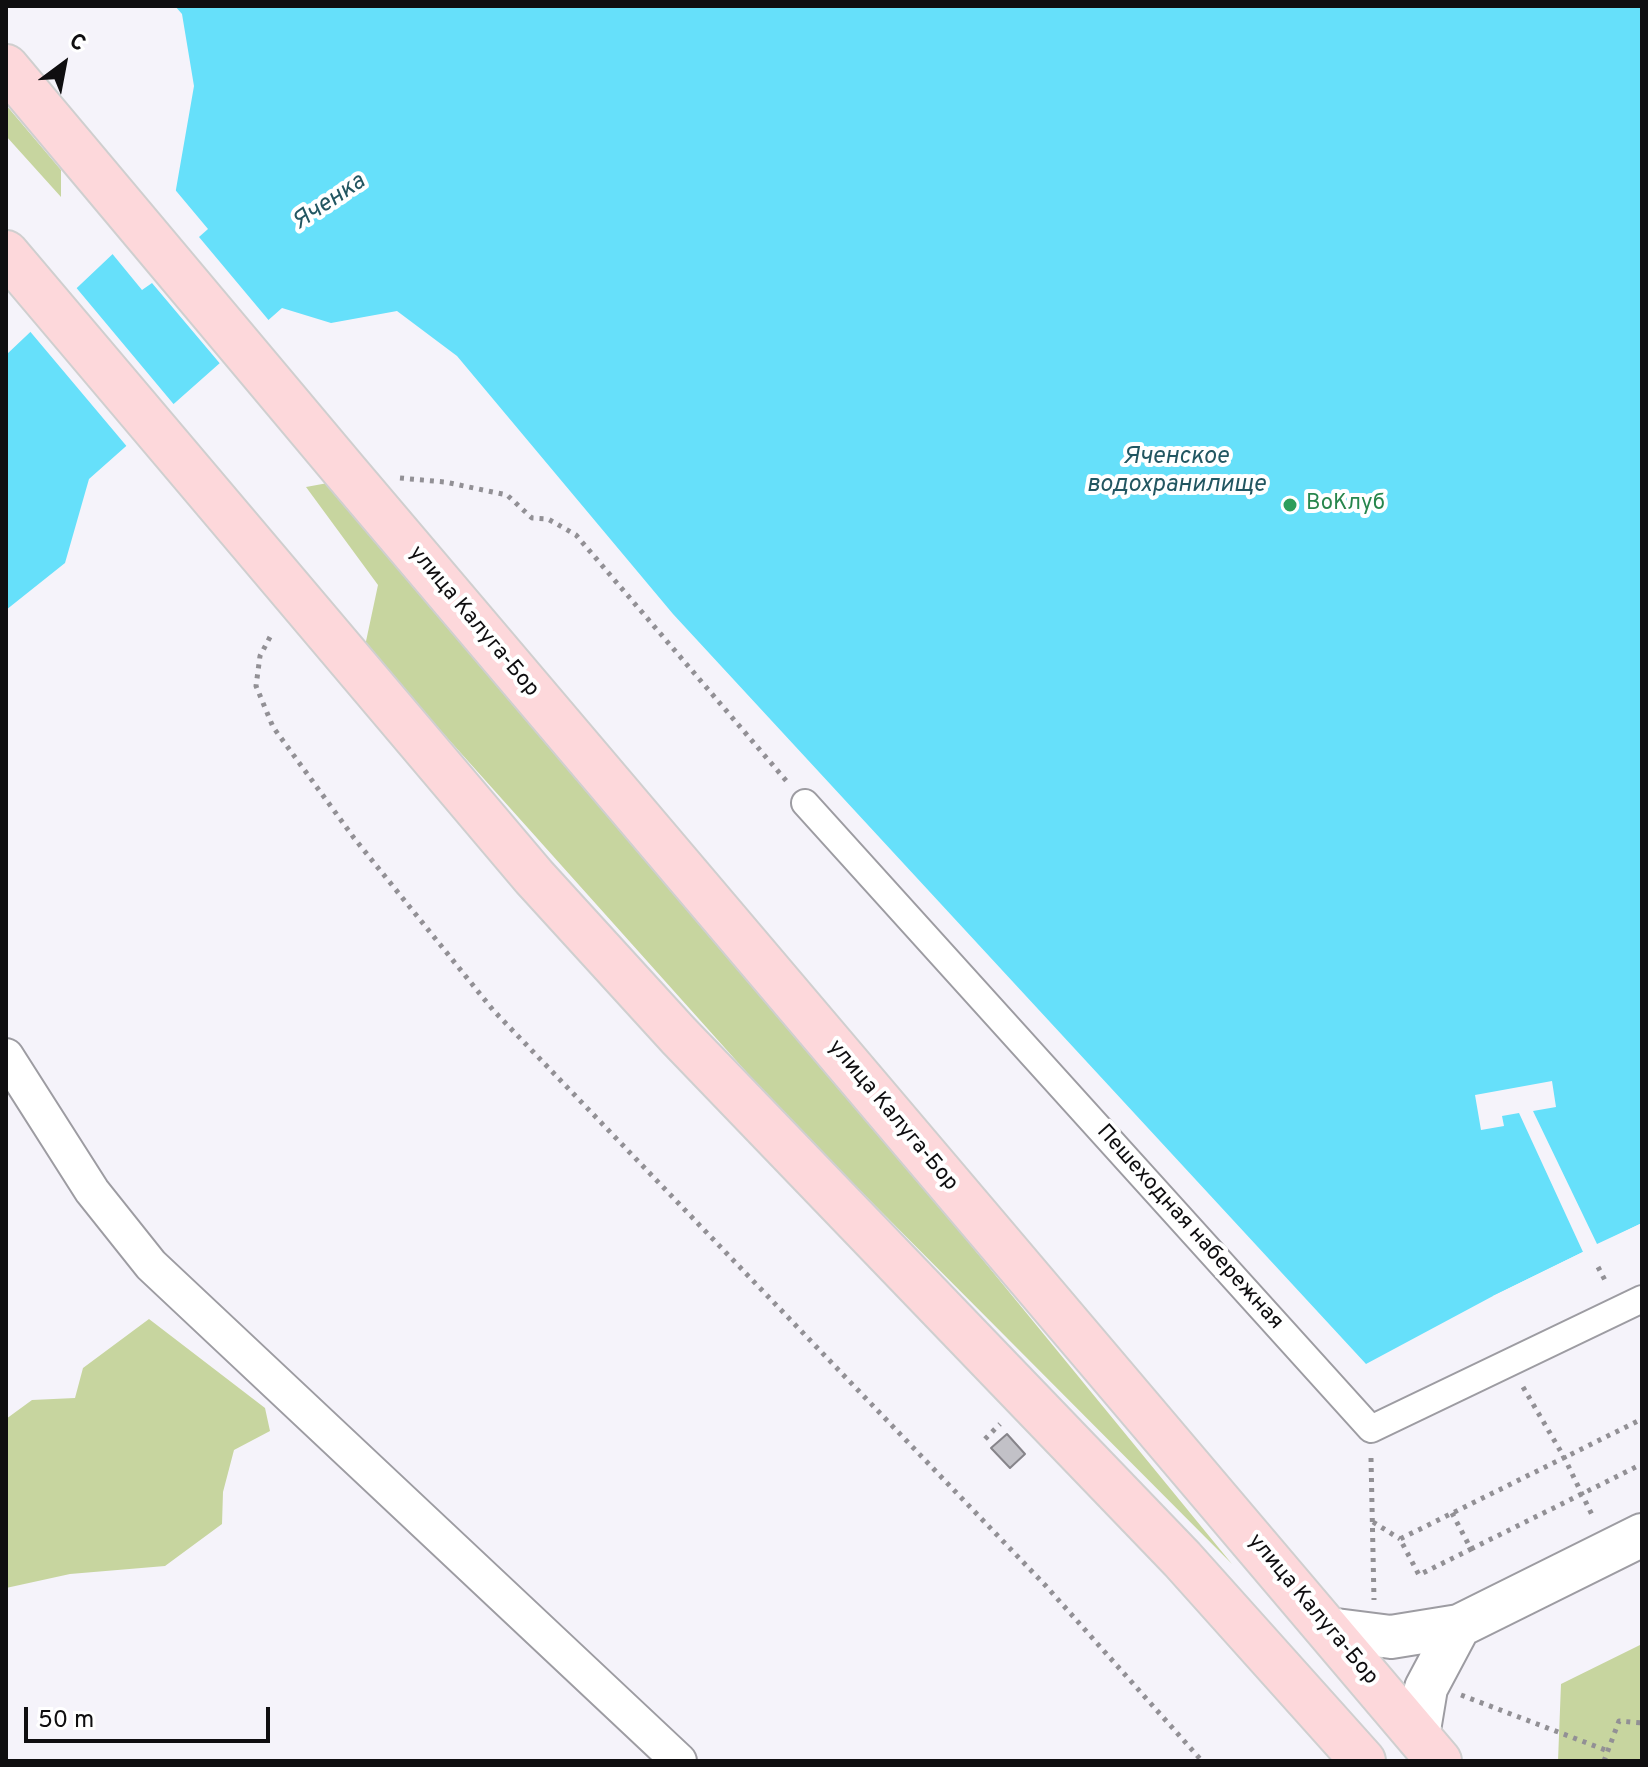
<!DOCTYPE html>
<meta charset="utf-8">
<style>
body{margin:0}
#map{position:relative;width:1648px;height:1767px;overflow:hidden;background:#f5f3fa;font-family:Overpass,sans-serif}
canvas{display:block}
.frame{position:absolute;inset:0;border:8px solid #0f0e10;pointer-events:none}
.north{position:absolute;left:24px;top:24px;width:80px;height:80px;-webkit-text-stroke:6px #fff;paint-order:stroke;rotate:32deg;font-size:22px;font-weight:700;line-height:32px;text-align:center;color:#0f0e10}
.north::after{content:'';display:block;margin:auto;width:28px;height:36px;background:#0f0e10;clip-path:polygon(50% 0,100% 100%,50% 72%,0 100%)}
.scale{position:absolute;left:24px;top:1707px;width:246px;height:36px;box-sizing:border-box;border:4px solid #0f0e10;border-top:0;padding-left:10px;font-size:24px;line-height:28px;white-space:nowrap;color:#0f0e10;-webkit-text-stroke:6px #fff;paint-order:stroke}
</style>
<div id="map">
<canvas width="1648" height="1767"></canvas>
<div class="frame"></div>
<div class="north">С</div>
<div class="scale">50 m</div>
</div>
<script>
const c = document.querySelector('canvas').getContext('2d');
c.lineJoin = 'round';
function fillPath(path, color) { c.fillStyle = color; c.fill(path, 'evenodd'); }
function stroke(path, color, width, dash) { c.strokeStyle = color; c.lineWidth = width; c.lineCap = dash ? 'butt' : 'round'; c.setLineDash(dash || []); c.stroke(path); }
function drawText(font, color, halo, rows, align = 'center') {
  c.font = font + ' Overpass,sans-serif'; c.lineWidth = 8; c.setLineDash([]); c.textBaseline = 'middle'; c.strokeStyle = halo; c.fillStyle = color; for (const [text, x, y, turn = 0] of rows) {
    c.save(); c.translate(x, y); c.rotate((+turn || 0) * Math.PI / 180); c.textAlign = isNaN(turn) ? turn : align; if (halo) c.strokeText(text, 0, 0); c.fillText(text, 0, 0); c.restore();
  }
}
const green = new Path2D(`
 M6,105L61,170V197L6,136Z
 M344,480L1232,1564L784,1114L365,646L378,585L306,487Z
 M149,1319L265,1408L270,1431L234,1450L223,1492L222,1524L165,1566L70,1574L6,1588V1419L32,1400L75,1398L83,1368Z
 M1642,1644V1761H1558L1561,1684Z`);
const water = new Path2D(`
 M175,6H1642V1223L1493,1296L1366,1364L673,614L457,356L397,311L331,323L282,308L89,479L65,563L6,610V355L175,195L194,86L182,14Z`);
const pier = new Path2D(`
 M172,186L208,229L199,237L271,323L222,366L152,283L142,290L110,251L171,193Z
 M74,285L176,407L129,449L28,329Z
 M1552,1081L1556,1107L1533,1111L1597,1244L1642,1223V1228L1495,1300L1493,1296L1583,1252L1519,1113L1502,1116L1504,1126L1481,1130L1475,1095Z`);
const building = new Path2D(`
 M1007,1434L1025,1454L1010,1468L991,1448Z`);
const path = new Path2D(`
 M400,478L445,482L507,495L532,518L548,519L576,535L789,784
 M270,637L260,656L256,686L273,727L354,838L493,1010L1046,1586L1202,1761
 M1598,1267L1607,1284
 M1523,1387L1564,1457L1594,1519
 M985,1439L1000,1424
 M1371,1458L1374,1600
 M1452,1513L1471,1549L1419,1575L1400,1539L1642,1419
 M1373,1522L1400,1539
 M1471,1549L1642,1464
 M1461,1695L1608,1751
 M1604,1761L1619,1721L1642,1723`);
const pedestrian = new Path2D(`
 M805,803L1371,1429L1642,1299`);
const minor = new Path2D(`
 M6,1056L92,1191L151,1265L679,1761`);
const tertiary = new Path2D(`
 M1459,1626L1642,1535
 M1328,1629L1391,1637L1459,1626L1426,1688L1418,1736`);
const primary = new Path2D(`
 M6,67L345,471L1439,1761
 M6,253L534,877L679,1036L1182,1559L1363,1761`);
const markers = [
 [1290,505,8,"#2e9e5b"]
];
const leisureNames = [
 ["ВоКлуб",1306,505]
];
const streetNames = [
 ["улица Калуга-Бор",473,622,50],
 ["улица Калуга-Бор",892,1116,50],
 ["Пешеходная набережная",1189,1228,48],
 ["улица Калуга-Бор",1312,1610,50]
];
const waterNames = [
 ["Яченка",330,203,-34],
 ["Яченское",1176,458],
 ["водохранилище",1176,486]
];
fillPath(green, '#c7d59f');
fillPath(water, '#66e0fa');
fillPath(pier, '#f5f3fa');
fillPath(building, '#c2c1c7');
stroke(building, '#86848a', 2);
stroke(pedestrian, '#9d9ca2', 30);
stroke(minor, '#9d9ca2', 38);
stroke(tertiary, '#9d9ca2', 46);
stroke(primary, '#cfcfcf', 48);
stroke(path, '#929095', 5, [4, 6]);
stroke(pedestrian, '#fff', 26);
stroke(minor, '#fff', 34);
stroke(tertiary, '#fff', 42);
stroke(primary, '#fdd8db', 44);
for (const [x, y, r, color] of markers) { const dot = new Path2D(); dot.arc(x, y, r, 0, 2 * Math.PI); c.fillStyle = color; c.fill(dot); stroke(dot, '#fff', 3); }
drawText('22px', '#27864d', '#fff', leisureNames, 'left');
drawText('22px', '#0f0e10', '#fff', streetNames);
drawText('italic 24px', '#225661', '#fff', waterNames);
</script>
